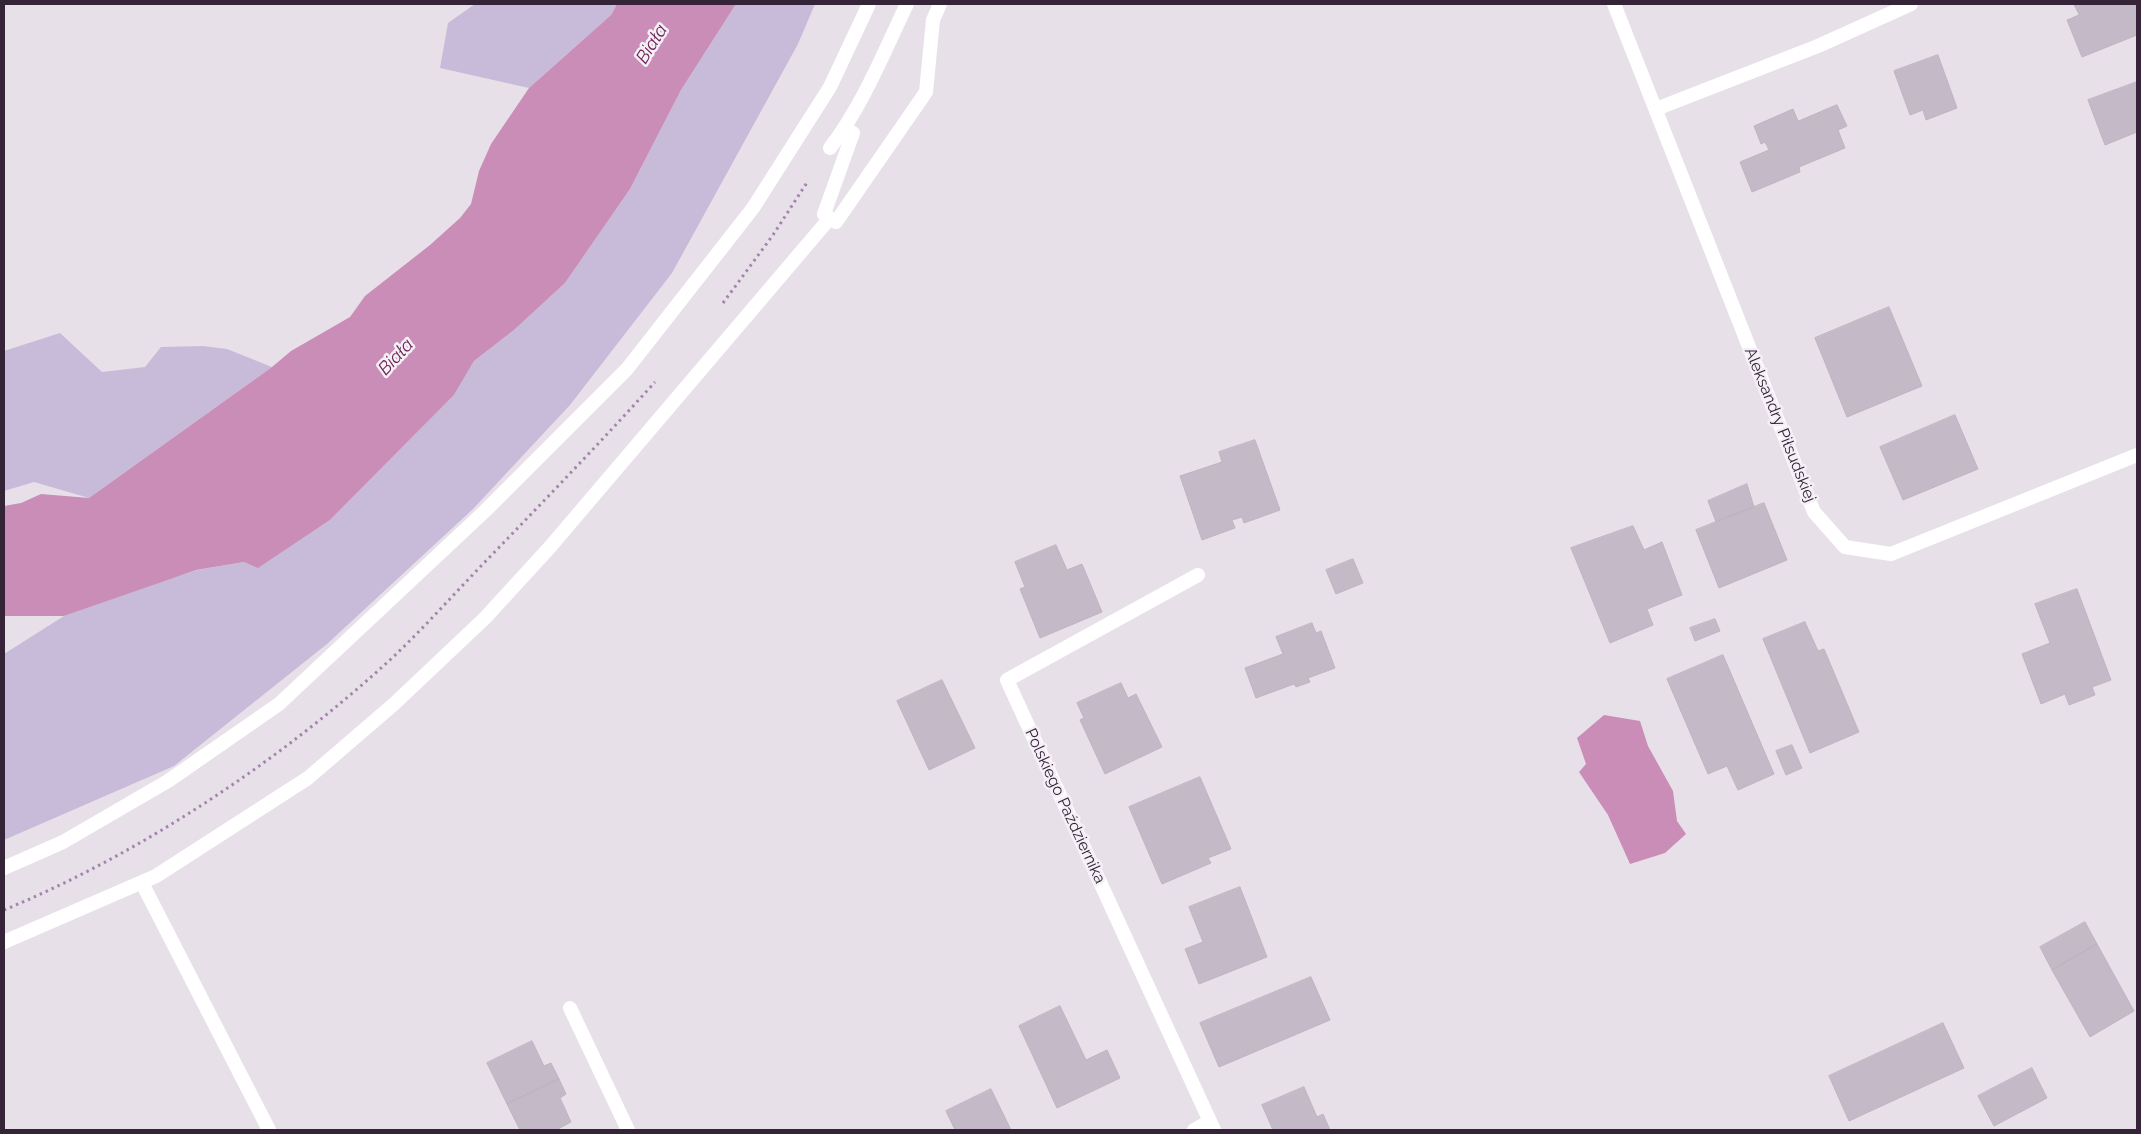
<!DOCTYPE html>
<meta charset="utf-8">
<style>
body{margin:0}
#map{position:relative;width:2141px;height:1134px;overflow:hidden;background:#e7e0e9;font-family:Raleway,sans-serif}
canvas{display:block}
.frame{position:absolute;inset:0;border:5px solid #352338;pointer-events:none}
</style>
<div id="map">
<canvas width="2141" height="1134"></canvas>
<div class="frame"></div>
</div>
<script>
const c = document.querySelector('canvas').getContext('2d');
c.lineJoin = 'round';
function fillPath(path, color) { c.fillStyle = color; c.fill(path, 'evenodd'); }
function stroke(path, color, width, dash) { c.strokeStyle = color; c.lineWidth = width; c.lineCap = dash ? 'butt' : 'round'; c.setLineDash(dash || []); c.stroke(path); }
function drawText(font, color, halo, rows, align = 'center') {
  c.font = font + ' Raleway,sans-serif'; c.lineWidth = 5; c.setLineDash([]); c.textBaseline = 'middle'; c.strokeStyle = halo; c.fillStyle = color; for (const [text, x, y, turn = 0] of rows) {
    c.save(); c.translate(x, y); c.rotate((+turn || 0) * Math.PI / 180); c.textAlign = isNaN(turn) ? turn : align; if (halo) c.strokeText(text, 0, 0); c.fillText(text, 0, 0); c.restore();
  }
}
const green = new Path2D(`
 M475,4H617L611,15L529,88L440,68L448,23Z
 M736,4H815L798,44L672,273L570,405L473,509L327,644L174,766L4,840V654L64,616L165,580L197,570L244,562L259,567L330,520L454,395L474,361L514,330L565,283L630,189L681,90Z
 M60,333L102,372L145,367L161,347L203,346L227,349L272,367L89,498L34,482L4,491V351Z`);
const water = new Path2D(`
 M617,4H736L681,90L630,189L565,283L514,330L474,361L454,395L330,520L258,568L244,562L196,570L64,616H4V506L21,503L41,494L89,498L272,367L291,351L350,317L365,296L430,245L460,218L471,204L479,171L491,144L529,88L611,15Z
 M1604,715L1640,721L1648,746L1673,791L1677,821L1686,834L1665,853L1630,864L1608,815L1579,772L1586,764L1577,738Z`);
const building = new Path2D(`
 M2074,4H2137V35L2082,57L2067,20L2079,15Z
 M1938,55L1957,108L1926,120L1923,110L1910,115L1894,71Z
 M2137,82V132L2105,145L2088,100Z
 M1837,105L1847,126L1838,130L1845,148L1799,167L1800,172L1752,192L1740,162L1769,150L1765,142L1761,144L1754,126L1793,109L1798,121Z
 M1889,307L1922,386L1847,417L1815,338Z
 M1955,415L1978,469L1903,500L1880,447Z
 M1255,440L1280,510L1244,523L1242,517L1232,520L1235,528L1202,540L1180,476L1222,462L1219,452Z
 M1747,484L1754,507L1716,522L1708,501Z
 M1764,503L1787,560L1719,588L1696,530Z
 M1633,526L1644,550L1662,542L1682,595L1647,609L1653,625L1610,643L1571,548Z
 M1056,545L1067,570L1082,564L1102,612L1040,638L1020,589L1025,587L1015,562Z
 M1353,559L1363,583L1336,594L1326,570Z
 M2077,589L2111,680L2092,687L2095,695L2069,705L2065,694L2041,704L2022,654L2050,643L2035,604Z
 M1715,619L1720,631L1695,641L1690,628Z
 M1805,622L1818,651L1824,649L1859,732L1810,753L1763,639Z
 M1312,623L1316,633L1321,631L1335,668L1308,678L1310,682L1296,687L1294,684L1256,698L1245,668L1283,654L1276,637Z
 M1723,655L1774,774L1738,790L1727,766L1708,774L1667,679Z
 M942,680L975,748L929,770L897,701Z
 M1121,683L1128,698L1136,694L1162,747L1105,774L1080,720L1084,718L1077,703Z
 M1792,745L1802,768L1786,775L1776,751Z
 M1200,777L1231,849L1208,858L1211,863L1162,884L1129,807Z
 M1240,887L1267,957L1199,984L1185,949L1203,942L1189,907Z
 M2085,922L2097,944L2052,970L2040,947Z
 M2097,944L2134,1011L2090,1037L2052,970Z
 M1311,977L1330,1020L1219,1067L1200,1023Z
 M1060,1006L1086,1060L1107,1050L1120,1078L1057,1108L1019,1026Z
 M1943,1023L1964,1068L1849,1121L1829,1076Z
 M532,1041L544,1066L551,1063L559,1079L507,1104L487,1063Z
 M2032,1068L2047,1098L1994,1126L1978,1096Z
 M559,1079L566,1094L560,1098L571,1122L556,1130H520L507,1104Z
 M1304,1087L1317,1117L1323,1114L1330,1130H1273L1262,1105Z
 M991,1089L1011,1130H955L946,1111Z`);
const path = new Path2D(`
 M723,303L773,235L808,181
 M4,910C142,853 281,760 391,659C423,629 452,596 483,564C541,504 599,444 655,382`);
const service = new Path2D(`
 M1656,109L1818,46L1911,4
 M830,148C863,105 884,52 907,4
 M830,218L824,214L853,133L844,129
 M1198,575L1007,680L1214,1130
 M4,868L63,842L168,781L279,704L485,511L627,369L753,208L830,87L869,4
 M142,883L269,1130
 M4,942L156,876L308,778L394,704L485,618L550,547L830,218L836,222L926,92L933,20L940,4
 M570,1008L628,1130
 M1194,1130L1210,1121`);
const minor = new Path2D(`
 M1614,4L1814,512L1845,547L1891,554L2137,455`);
const streetNames = [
 ["Aleksandry Piłsudskiej",1780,425,68],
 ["Polskiego Października",1065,806,65]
];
const waterNames = [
 ["Biała",652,44,-58],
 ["Biała",396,357,-47]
];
fillPath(green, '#c7bbd9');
fillPath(water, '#ca8db7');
fillPath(building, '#c3b9c7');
stroke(building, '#beb3c2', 1);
stroke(path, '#a484aa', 3, [2.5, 4]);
stroke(service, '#fff', 14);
stroke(minor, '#fff', 14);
drawText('16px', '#352338', '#f4f0f6', streetNames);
drawText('italic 18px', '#6e2356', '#f4f0f6', waterNames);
</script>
